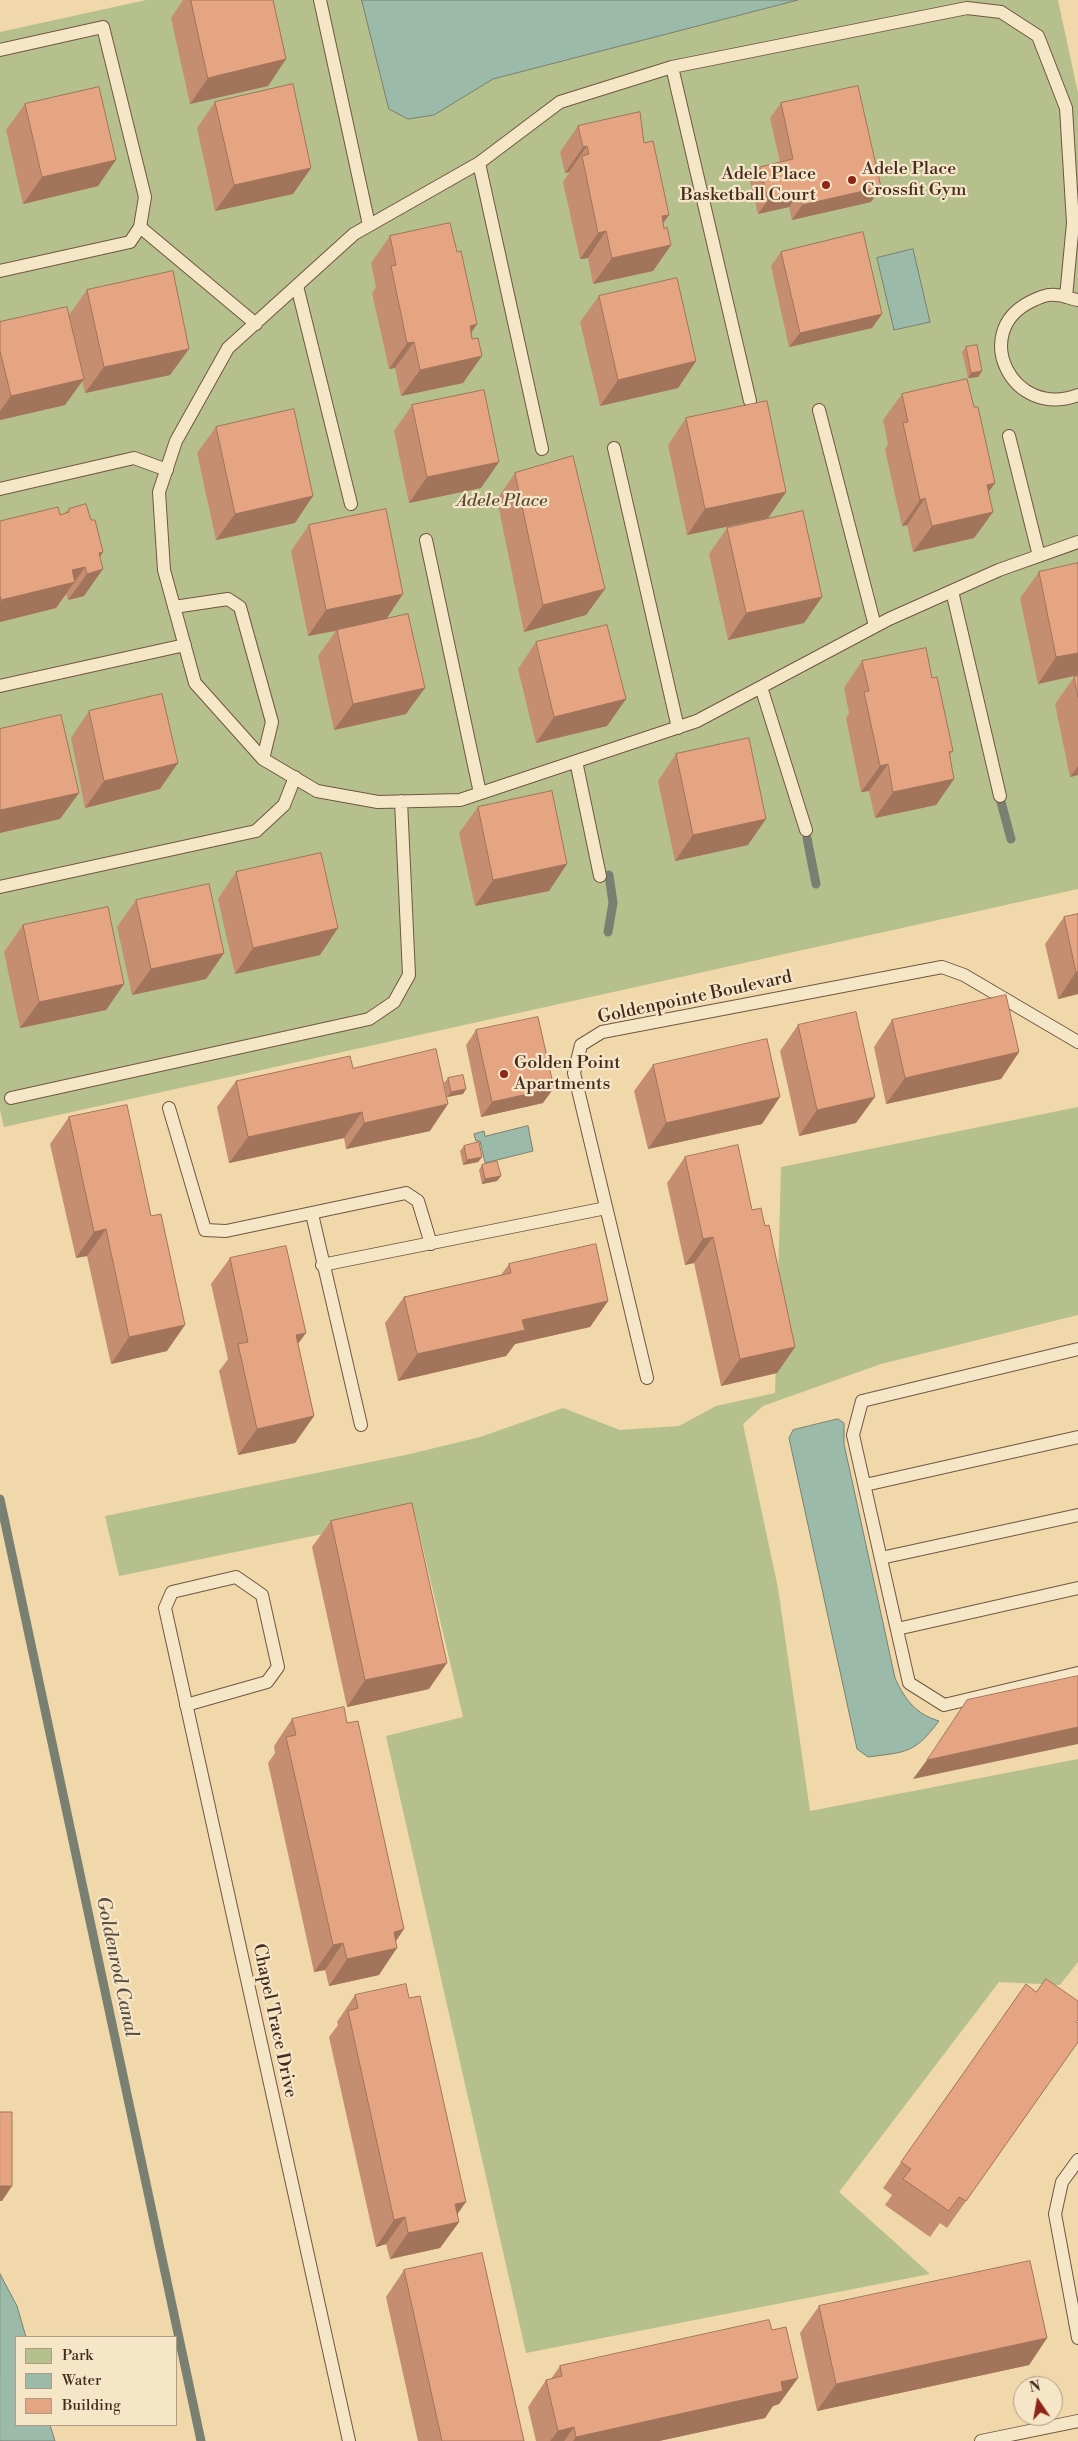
<!DOCTYPE html>
<style>
body{margin:0}
#map{position:relative;width:1078px;height:2441px;overflow:hidden;background:#f1d8ab;font-family:"Libre Bodoni",serif}
canvas{display:block}
.legend{position:absolute;left:15px;top:2336px;width:162px;height:90px;box-sizing:border-box;background:#f6e6c8;border:1px solid #af9b84;margin:0;padding:6px 9px;list-style:none;font-size:15px;color:#452a1f}
.legend li{display:flex;align-items:center;gap:10px;height:25px}
.legend b{width:25px;border:1px solid #af9b84}
.north{position:absolute;left:1013px;top:2376px;width:50px;height:50px;box-sizing:border-box;background:#f6e6c8;border:1px solid #af9b84;border-radius:50%;rotate:348deg;font-size:14px;font-weight:700;line-height:20px;text-align:center;color:#452a1f}
.north::after{content:'';display:block;margin:auto;width:18px;height:22px;background:#8f2418;clip-path:polygon(50% 0,100% 100%,50% 72%,0 100%)}
</style>
<div id="map">
<canvas width="1078" height="2441"></canvas>
<ul class="legend">
<li><b style="height:14px;background:#b5c08d"></b>Park</li>
<li><b style="height:14px;background:#9bbaa9"></b>Water</li>
<li><b style="height:14px;background:#e6a582"></b>Building</li>
</ul>
<div class="north">N</div>
</div>
<script>
const c = document.querySelector('canvas').getContext('2d');
c.lineJoin = 'round';
function fillPath(path, color) { c.fillStyle = color; c.fill(path, 'evenodd'); }
function stroke(path, color, width, dash) { c.strokeStyle = color; c.lineWidth = width; c.lineCap = dash ? 'butt' : 'round'; c.setLineDash(dash || []); c.stroke(path); }
function drawText(font, color, halo, rows, align = 'center') {
  c.font = font + ' "Libre Bodoni",serif'; c.lineWidth = 4.5; c.setLineDash([]); c.textBaseline = 'middle'; c.strokeStyle = halo; c.fillStyle = color; for (const [text, x, y, turn = 0] of rows) {
    c.save(); c.translate(x, y); c.rotate((+turn || 0) * Math.PI / 180); c.textAlign = isNaN(turn) ? turn : align; if (halo) c.strokeText(text, 0, 0); c.fillText(text, 0, 0); c.restore();
  }
}
const green = new Path2D(`
 M146,0H1058L1078,93V889L4,1127L0,1110V32Z
 M1078,1107V1315L881,1364L763,1406L743,1424L778,1588L810,1811L1078,1759V1962L1060,1985L999,1982L839,2192L930,2274L526,2353L386,1736L463,1717L415,1515L119,1576L105,1516L410,1454L480,1437L563,1408L620,1430L679,1426L716,1406L775,1393L781,1167Z`);
const water = new Path2D(`
 M362,0H798L493,79L434,115L408,119L389,109Z
 M913,249L930,322L894,330L877,258Z
 M528,1126L533,1151L485,1163L480,1141H476L474,1134L484,1131L485,1136Z
 M838,1419L844,1423V1444L895,1678C905,1700 916,1714 939,1721C915,1753 907,1752 868,1757L857,1749L789,1438L793,1430Z
 M0,2274L17,2306L26,2337H16V2425H50L55,2441H0Z`);
const stream = new Path2D(`
 M1001,802L1011,839
 M807,838L816,884
 M608,932L613,903L609,875
 M0,1499L201,2441`);
const service = new Path2D(`
 M320,0L369,225
 M0,50L103,27L145,197L140,227L130,242L0,271
 M672,67L750,401
 M479,163L542,449
 M140,227L256,324
 M297,286L351,504
 M1066,297L1073,223L1066,108L1038,36L1001,12L967,8L672,67L560,102L479,163L354,234L228,348L176,441L159,492L164,570L195,683L263,759L317,791L378,802L460,800L697,721L889,619L999,570L1078,542
 M1078,300C1071,299 1063,295 1056,295C1046,294 1038,298 1030,302C970,332 1012,420 1078,395
 M819,410L875,626
 M1009,436L1039,556
 M614,448L678,728
 M0,489L134,458L167,470
 M426,540L480,793
 M952,591L1000,796
 M174,607L228,599L240,607L272,722L263,759
 M0,686L185,645
 M761,687L806,830
 M576,761L600,876
 M0,887L256,831L284,805L295,777
 M11,1098L369,1019L394,1002L409,975L401,801
 M169,1108L205,1230L226,1231L406,1193L418,1201L431,1244
 M312,1214L361,1425
 M322,1265L606,1208
 M1078,1349L862,1401L853,1435L909,1683L944,1705L1078,1673
 M647,1378L574,1073L581,1045L602,1032L942,967L964,975L1078,1042
 M865,1485L1078,1437
 M881,1558L1078,1515
 M897,1629L1078,1588
 M186,1705L267,1682L278,1667L262,1595L236,1577L172,1592L165,1608L349,2441
 M1078,2160L1062,2182L1055,2214L1078,2338
 M981,2441L1078,2421`);
const wall = new Path2D(`
 M183,0H273L286,59L268,86L190,104L171,18Z
 M215,102L311,168L293,194L215,211L197,128Z
 M781,103L881,187L871,202L792,220L789,207L758,214L750,181L760,167L780,162L770,118Z
 M25,104L98,186L23,204L6,130Z
 M578,126L644,143L669,215L663,223L664,229L671,245L653,271L593,284L588,258L580,259L563,182L569,173V172L565,173L560,152Z
 M390,236L457,252L477,324L471,333L463,383L401,396L395,368L389,369L372,293L376,287L371,263Z
 M781,252L882,314L872,328L789,347L771,266Z
 M87,290L170,375L85,393L82,380L65,405L0,420V322L69,315Z
 M599,296L696,361L678,388L600,406L580,322Z
 M966,347L982,371L978,377L968,378L962,352Z
 M902,394L974,407L995,483L988,492L993,512L974,538L913,552L907,525L902,526L885,450L888,444L883,420Z
 M412,405L481,488L409,503L394,431Z
 M686,418L786,492L768,518L687,535L668,445Z
 M216,427L295,523L216,540L197,453Z
 M515,473L605,589L586,615L524,632L497,499Z
 M69,509L100,557L84,596L68,600L66,594L56,608L0,622V521L60,515L65,513Z
 M309,525L386,619L406,714L334,730L318,656L336,631L308,636L291,551Z
 M727,528L822,597L804,623L728,640L709,554Z
 M1039,572L1078,675L1038,684L1020,598Z
 M536,642L626,699L607,726L536,743L518,669Z
 M862,661L932,678L953,751L949,756L954,779L936,805L875,818L869,791L861,792L846,718L849,713L844,688Z
 M1078,676V775L1070,777L1055,704L1074,677Z
 M89,711L160,789L85,808L71,738Z
 M676,754L748,845L675,861L658,781Z
 M478,807L549,891L475,906L459,833Z
 M236,872L320,955L235,974L218,899Z
 M136,900L224,953L206,979L132,995L117,927Z
 M1078,914V994L1058,999L1045,944L1064,917Z
 M23,925L124,984L106,1010L20,1028L4,952Z
 M892,1020L1019,1052L1001,1079L886,1104L874,1047Z
 M798,1025L856,1123L799,1136L780,1051Z
 M476,1030L543,1103L481,1117L466,1045Z
 M653,1065L762,1124L648,1149L634,1091Z
 M353,1068L430,1131L346,1149L344,1138L229,1163L217,1107L236,1081Z
 M448,1078L466,1089L463,1094L447,1097L444,1083Z
 M69,1117L151,1216L167,1351L111,1364L87,1256L76,1258L50,1144Z
 M464,1146L482,1157L478,1162L463,1165L460,1151Z
 M685,1157L752,1210L795,1347L777,1373L721,1386L694,1263L685,1265L667,1183Z
 M482,1165L501,1176L497,1181L482,1184L479,1170Z
 M230,1258L298,1344L314,1416L295,1443L238,1455L219,1371L228,1359L211,1284Z
 M509,1264L608,1301L590,1327L515,1344L506,1356L398,1381L385,1323L404,1297L501,1275Z
 M331,1521L429,1689L347,1707L312,1547Z
 M292,1719L396,1941L379,1975L329,1986L325,1970L314,1972L268,1763L275,1753L274,1746Z
 M1026,1984L1076,2022L1078,2042L947,2228L940,2223L930,2237L885,2205L892,2195L883,2188Z
 M355,1995L457,2215L459,2222L440,2248L390,2259L386,2244L376,2247L329,2037L338,2025L337,2022Z
 M404,2270L524,2441H418L386,2297Z
 M819,2306L1047,2338L1029,2365L817,2411L800,2333Z
 M772,2330L798,2378L779,2404L773,2406L765,2418L659,2441H536L528,2407L546,2380L551,2379L560,2366Z`);
const shadedWall = new Path2D(`
 M286,59L268,86L190,104L208,78Z
 M587,146L569,172L565,173L583,147Z
 M116,160L98,186L23,204L42,177Z
 M311,168L293,194L215,211L234,185Z
 M881,187L871,202L792,220L802,205Z
 M799,193L789,207L758,214L768,200Z
 M669,215L650,241L662,216Z
 M606,231L588,258L580,259L598,233Z
 M671,245L653,271L593,284L612,258Z
 M882,314L872,328L789,347L800,333Z
 M477,324L459,351L470,326Z
 M414,342L395,368L389,369L407,343Z
 M189,349L170,375L85,393L104,367Z
 M482,356L463,383L401,396L420,370Z
 M696,361L678,388L600,406L618,380Z
 M982,371L978,377L968,378L971,373Z
 M84,379L65,405L0,420V411L11,396Z
 M499,462L481,488L409,503L427,477Z
 M995,483L976,510L987,485Z
 M786,492L768,518L687,535L705,509Z
 M313,496L295,523L216,540L235,514Z
 M925,498L907,525L902,526L920,500Z
 M993,512L974,538L913,552L932,526Z
 M103,552L89,573L103,569L84,596L68,600L87,574L99,553Z
 M85,567L56,608L0,622V602L1,600L72,570Z
 M605,589L586,615L524,632L543,605Z
 M403,594L385,621L308,636L326,610Z
 M822,597L804,623L728,640L746,613Z
 M1078,653V675L1038,684L1056,657Z
 M425,688L406,714L334,730L353,704Z
 M626,699L607,726L536,743L554,717Z
 M178,763L160,789L85,808L104,781Z
 M888,764L869,791L861,792L880,766Z
 M1078,766V775L1070,777Z
 M954,779L936,805L875,818L893,792Z
 M79,793L60,819L0,833V810Z
 M766,819L748,845L675,861L693,835Z
 M567,864L549,891L475,906L493,880Z
 M338,928L320,955L235,974L253,948Z
 M224,953L206,979L132,995L151,969Z
 M1076,972H1078V994L1058,999Z
 M124,984L106,1010L20,1028L39,1002Z
 M1019,1052L1001,1079L886,1104L905,1078Z
 M554,1088L543,1103L481,1117L492,1102Z
 M466,1089L463,1094L447,1097L451,1092Z
 M780,1097L762,1124L648,1149L666,1123Z
 M875,1097L856,1123L799,1136L817,1110Z
 M448,1104L430,1131L346,1149L364,1123Z
 M362,1112L344,1138L229,1163L248,1137Z
 M482,1157L478,1162L463,1165L467,1160Z
 M501,1176L497,1181L482,1184L485,1179Z
 M106,1229L87,1256L76,1258L94,1232Z
 M713,1237L694,1263L685,1265L703,1239Z
 M608,1301L590,1327L515,1344L506,1356L398,1381L417,1354L522,1320Z
 M185,1325L167,1351L111,1364L129,1337Z
 M306,1333L287,1359L296,1335Z
 M795,1347L777,1373L721,1386L740,1359Z
 M314,1416L295,1443L238,1455L257,1429Z
 M447,1663L429,1689L347,1707L365,1680Z
 M1078,1727V1744L913,1779L927,1760Z
 M404,1929L390,1950L397,1948L379,1975L329,1986L347,1959L394,1932Z
 M343,1943L325,1970L314,1972L333,1945Z
 M0,2186H12L2,2201H0Z
 M466,2202L451,2223L459,2222L440,2248L390,2259L408,2233L455,2204Z
 M405,2217L386,2244L376,2247L394,2220Z
 M1047,2338L1029,2365L817,2411L836,2384Z
 M798,2378L779,2404L773,2406L765,2418L659,2441H573L576,2437L781,2382Z
 M574,2427L564,2441H550L558,2431Z`);
const building = new Path2D(`
 M191,0H273L286,59L208,78Z
 M293,84L311,168L234,185L215,102Z
 M858,86L881,187L802,205L799,193L768,200L760,167L793,159L781,103Z
 M99,87L116,160L42,177L25,104Z
 M640,112L644,143L653,141L669,215L662,216L664,229L667,227L671,245L612,258L606,231L598,233L582,156L589,154L587,146L583,147L578,126Z
 M450,223L457,252L461,251L477,324L470,326L472,339L478,338L482,356L420,370L414,342L407,343L391,266L396,265L390,236Z
 M863,232L882,314L800,333L781,252Z
 M173,271L189,349L104,367L87,290Z
 M677,278L696,361L618,380L599,296Z
 M67,307L84,379L11,396L0,351V322Z
 M977,345L982,371L971,373L966,347Z
 M967,379L974,407H978L995,483L987,485L993,512L932,526L925,498L920,500L903,423L908,422L902,394Z
 M484,390L499,462L427,477L412,405Z
 M767,401L786,492L705,509L686,418Z
 M294,409L313,496L235,514L216,427Z
 M573,456L605,589L543,605L515,473Z
 M86,504L91,520H95L103,552L99,553L103,569L87,574L85,567L72,570L75,582L1,600L0,595V521L58,507L60,515L69,512V509Z
 M386,509L403,594L326,610L309,525Z
 M803,511L822,597L746,613L727,528Z
 M1078,563V653L1056,657L1039,572Z
 M408,614L425,688L353,704L337,630Z
 M607,625L626,699L554,717L536,642Z
 M926,648L932,678L937,677L953,751L949,752L954,779L893,792L888,764L880,766L864,692L869,691L862,661Z
 M1078,676V698L1074,677Z
 M162,694L178,763L104,781L89,711Z
 M61,715L79,793L0,810V729Z
 M749,738L766,819L693,835L676,754Z
 M552,791L567,864L493,880L478,807Z
 M321,853L338,928L253,948L236,872Z
 M209,884L224,953L151,969L136,900Z
 M108,907L124,984L39,1002L23,925Z
 M1078,914V972H1076L1064,917Z
 M1006,995L1019,1052L905,1078L892,1020Z
 M856,1012L875,1097L817,1110L798,1025Z
 M538,1017L554,1088L492,1102L476,1030Z
 M767,1039L780,1097L666,1123L653,1065Z
 M436,1049L448,1104L364,1123L362,1112L248,1137L236,1081L350,1056L353,1068Z
 M463,1075L466,1089L451,1092L448,1078Z
 M127,1105L151,1216L161,1214L185,1325L129,1337L106,1229L94,1232L69,1117Z
 M479,1142L482,1157L467,1160L464,1146Z
 M738,1145L752,1210L761,1208L765,1226L769,1225L795,1347L740,1359L713,1237L703,1239L685,1157Z
 M497,1161L501,1176L485,1179L482,1165Z
 M596,1244L608,1301L522,1320L525,1330L417,1354L404,1297L511,1273L509,1264Z
 M286,1246L306,1333L296,1335L314,1416L257,1429L238,1344L248,1342L230,1258Z
 M412,1503L447,1663L365,1680L331,1521Z
 M1078,1676V1727L927,1760L967,1700Z
 M344,1707L347,1723L358,1721L404,1929L394,1932L397,1948L347,1959L343,1943L333,1945L286,1737L296,1735L292,1719Z
 M1046,1979L1078,2001V2020L1076,2022L1078,2023V2042L966,2201L959,2197L949,2211L903,2179L911,2169L901,2162L1026,1984L1036,1992Z
 M406,1984L409,1998L420,1996L466,2202L455,2204L459,2222L408,2233L405,2217L394,2220L348,2011L358,2008L355,1995Z
 M0,2112H12V2186H0Z
 M482,2253L524,2441H442L404,2270Z
 M1030,2261L1047,2338L836,2384L819,2306Z
 M769,2320L772,2330L786,2327L798,2378L781,2382L783,2391L576,2437L574,2427L558,2431L546,2380L562,2376L560,2366Z`);
const markers = [
 [852,180,5,"#8f2418"],
 [826,185,5,"#8f2418"],
 [504,1074,5,"#8f2418"]
];
const poiNames = [
 ["Adele Place",862,170],
 ["Crossfit Gym",862,191],
 ["Adele Place",816,175,"right"],
 ["Basketball Court",816,196,"right"],
 ["Golden Point",514,1064],
 ["Apartments",514,1085]
];
const parkNames = [
 ["Adele Place",502,502]
];
const streetNames = [
 ["Goldenpointe Boulevard",695,998,-12],
 ["Chapel Trace Drive",274,2021,78]
];
const waterNames = [
 ["Goldenrod Canal",116,1967,78]
];
fillPath(green, '#b5c08d');
fillPath(water, '#9bbaa9');
stroke(water, '#798072', 1);
stroke(stream, '#798072', 9);
stroke(service, '#705642', 14);
stroke(service, '#f6e6c8', 12);
fillPath(wall, '#c68e70');
fillPath(shadedWall, '#a1745b');
fillPath(building, '#e6a582');
stroke(building, '#a1745b', 1);
for (const [x, y, r, color] of markers) { const dot = new Path2D(); dot.arc(x, y, r, 0, 2 * Math.PI); c.fillStyle = color; c.fill(dot); stroke(dot, '#f6e6c8', 2); }
drawText('18px', '#452a1f', '#f6e6c8', poiNames, 'left');
drawText('italic 18px', '#5b4835', '#f6e6c8', parkNames);
drawText('18px', '#452a1f', '#f6e6c8', streetNames);
drawText('italic 19px', '#5a4e42', '#f6e6c8', waterNames);
</script>
